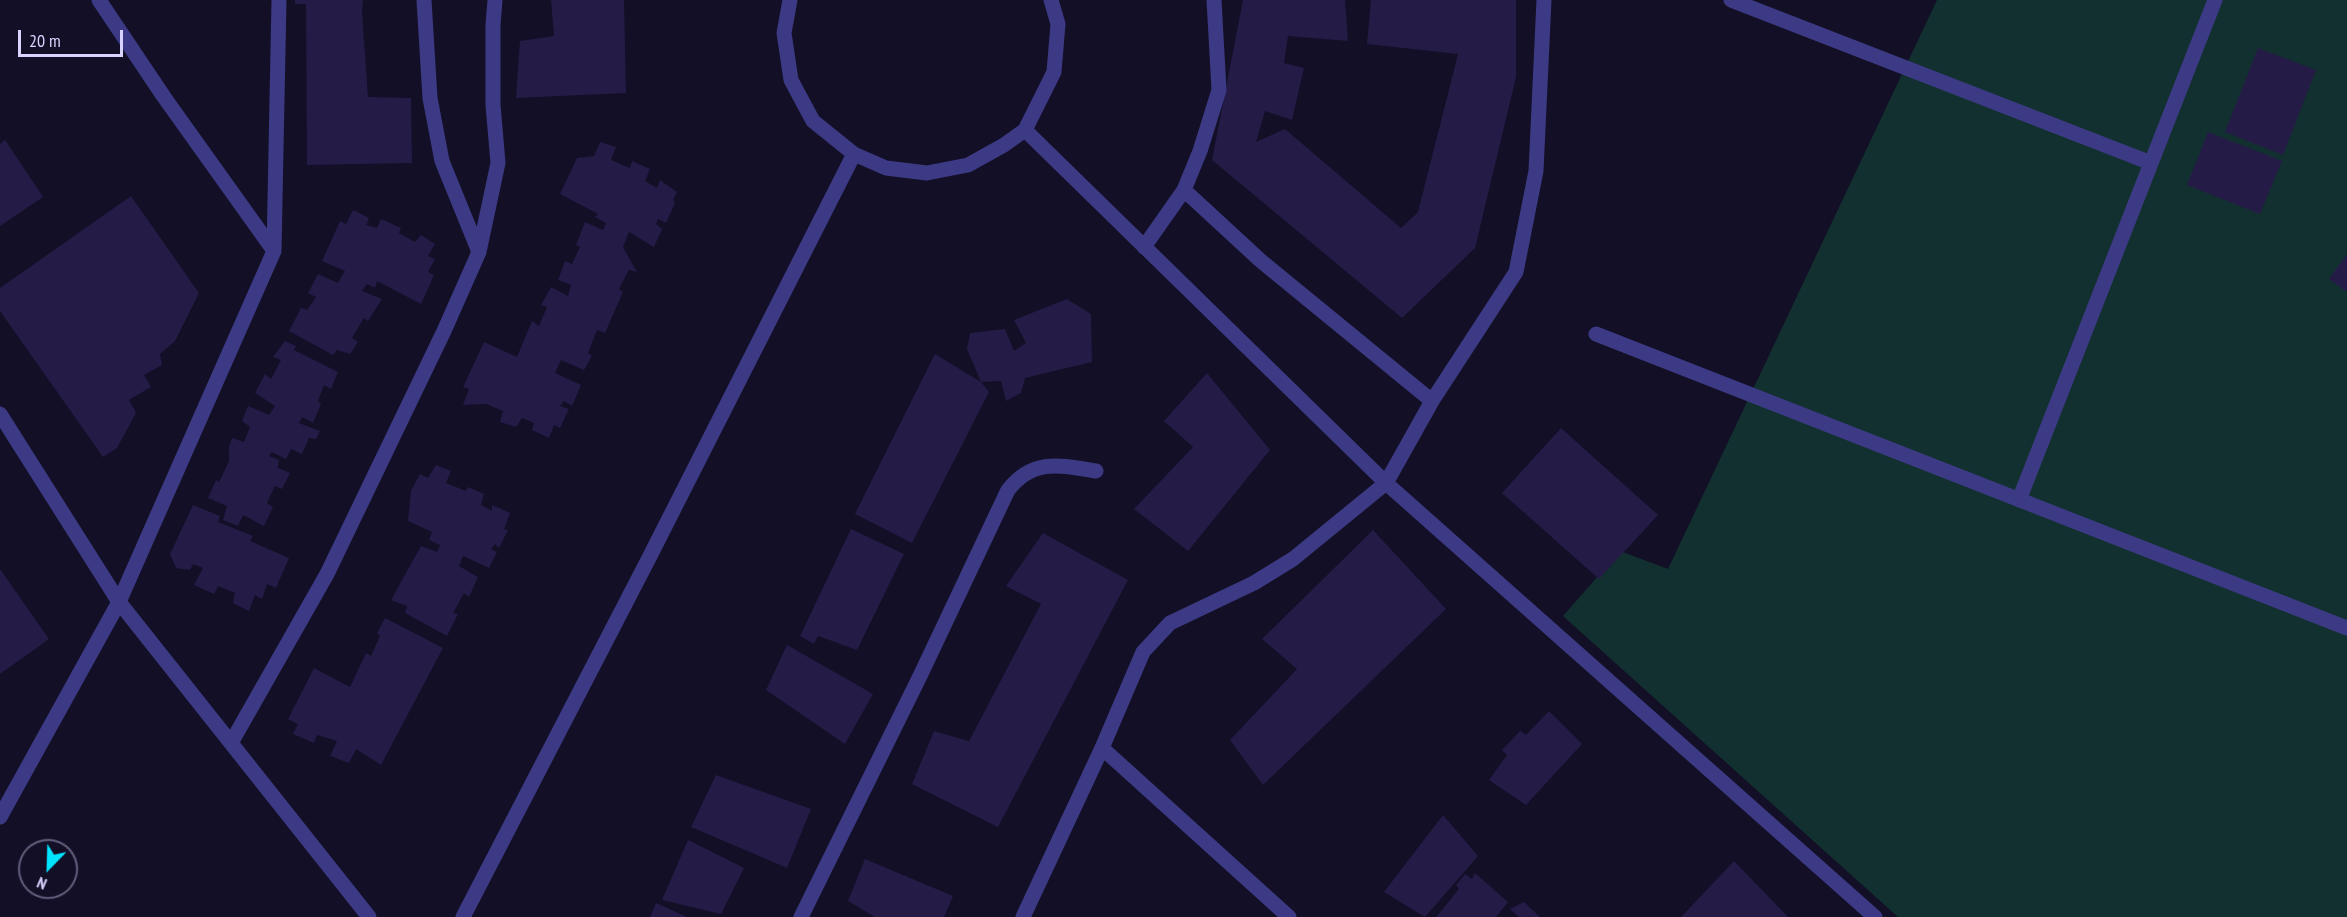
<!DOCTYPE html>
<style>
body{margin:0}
#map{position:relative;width:2347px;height:917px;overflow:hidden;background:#130f26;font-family:"PT Sans Narrow",sans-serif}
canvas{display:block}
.north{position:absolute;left:18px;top:839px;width:60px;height:60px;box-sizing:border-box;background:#130f26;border:2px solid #625e7d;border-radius:50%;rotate:203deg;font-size:16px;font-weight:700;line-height:24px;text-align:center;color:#d9d4ff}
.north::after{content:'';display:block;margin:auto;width:21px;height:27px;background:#00e5ff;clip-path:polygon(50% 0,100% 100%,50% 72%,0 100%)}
.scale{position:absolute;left:18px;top:30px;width:105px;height:27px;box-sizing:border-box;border:3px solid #d9d4ff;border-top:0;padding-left:8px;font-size:18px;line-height:21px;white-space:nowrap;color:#d9d4ff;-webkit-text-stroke:4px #130f26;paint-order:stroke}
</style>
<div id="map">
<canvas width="2347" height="917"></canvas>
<div class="north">N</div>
<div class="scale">20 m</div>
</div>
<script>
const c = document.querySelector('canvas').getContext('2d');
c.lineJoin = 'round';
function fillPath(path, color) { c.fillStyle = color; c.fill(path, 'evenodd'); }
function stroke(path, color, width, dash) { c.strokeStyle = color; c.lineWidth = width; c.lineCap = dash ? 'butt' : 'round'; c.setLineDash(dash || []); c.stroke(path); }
const green = new Path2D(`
 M1937,0H2347V917H1898L1563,616L1620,551L1668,569Z`);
const building = new Path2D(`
 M295,0H363L362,12L368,97L411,98L412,163L307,165L306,4H295Z
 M551,0H624L626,93L516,98L520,41L554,36Z
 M1243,0H1345L1348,41L1288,36L1284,63L1304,68L1292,120L1265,111L1256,142L1285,129L1401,228L1418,212L1458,54L1367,44L1371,0H1516V77L1475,248L1402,318L1212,160Z
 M2258,48L2316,70L2283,155L2225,132Z
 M2208,132L2282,161L2260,214L2187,185Z
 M5,140L43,197L0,226V144Z
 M600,142L616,147L611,160L630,168L632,161L650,169L645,181L657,188L660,180L677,192L673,200L675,203L666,223L658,219L656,224L662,229L654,247L629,232L623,247L637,272L629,270L619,289L623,292L605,333L597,330L588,353L592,356L584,370L561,360L555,373L581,385L572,406L564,401L560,406L569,409L560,428L554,425L549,438L532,430L534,423L522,418L516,427L500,422L503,411L486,404L463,405L469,389L463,387L484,342L517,357L532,321L539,326L547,307L541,305L551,287L568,296L571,285L558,280L565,261L572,264L580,247L576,245L585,222L603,230L606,223L595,217L598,214L560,194L577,158L594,156Z
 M131,196L199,293L175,341L160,354L162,365L144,375L151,387L129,400L136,413L117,448L103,457L0,311V288Z
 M353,210L369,218L366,225L377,228L381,219L401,228L399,233L415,242L421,235L435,244L428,256L435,259L428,272L434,275L421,304L377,281L375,288L367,284L362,291L382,299L368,321L364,318L352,338L358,342L350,354L337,350L333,355L289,331L301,308L307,310L316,297L308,293L318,274L338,283L345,271L322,261L340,221L346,224Z
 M2347,254V292L2329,279Z
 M1067,299L1091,314L1092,362L1025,378L1021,393L1006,401L1001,381L981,382L967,349L970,333L1005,329L1014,351L1026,343L1014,320Z
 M285,341L296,346L294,350L338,372L331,389L324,385L318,401L321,404L313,423L302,417L299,423L320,431L316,439L309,438L302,454L291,449L286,459L272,452L269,456L279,460L278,468L290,473L282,489L275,486L267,503L273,507L264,526L243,515L238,526L223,520L227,506L208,498L216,480L219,482L229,461V447L232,438L244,442L250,427L242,421L248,406L269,415L275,406L255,393L265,374L271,379L281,360L273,357Z
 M935,354L981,382L989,392L912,543L855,514Z
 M1207,373L1270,450L1188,551L1134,509L1193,447L1164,421Z
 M1561,428L1658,515L1599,579L1502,493Z
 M436,465L451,471L446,483L466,491L468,487L484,494L481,505L492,511V505L510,513L504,529L508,530L499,548L495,544L491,549L497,552L489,568L463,556L459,566L478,577L469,597L464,593L453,613L458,614L447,636L405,613L407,606L391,600L421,546L437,552L440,545L429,540L432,532L408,521L411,491L420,474L428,478Z
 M193,505L220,516L218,522L253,536L250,541L289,558L276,588L267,584L262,599L255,595L249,611L233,603L235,593L218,586L214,594L194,585L203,568L193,564L190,570L176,568L170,554Z
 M851,529L904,554L857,650L818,636L814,644L800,636Z
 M1373,530L1446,609L1263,785L1230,740L1297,669L1262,639Z
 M1043,533L1128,580L998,827L912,784L934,731L969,741L1041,604L1006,586Z
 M0,569L49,639L0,674Z
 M385,618L443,648L381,765L356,749L349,763L330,756L337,741L317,735L314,743L293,734L298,724L288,719L314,668L350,687L366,653L371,656L380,636L377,633Z
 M787,645L873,694L845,744L766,690Z
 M1549,711L1582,744L1526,805L1489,780L1507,755L1502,750L1520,731L1526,735Z
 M716,775L811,809L787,868L691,827Z
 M1443,815L1478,856L1425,917L1384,892Z
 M688,840L744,868L721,914L662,900Z
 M865,859L953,896L944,917H875L848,901Z
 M1734,861L1788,917H1681Z
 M1475,873L1508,902L1496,917H1436L1459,889L1456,885L1465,874L1472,879Z
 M1524,902L1540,917H1519L1510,909Z
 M656,903L687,917H650Z`);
const minor = new Path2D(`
 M99,0L164,97L274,251
 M424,0L430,98L442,161L479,252
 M790,0L784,33L791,80L813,121L854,154L886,168L927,173L968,165L1004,145L1025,130L1054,72L1058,24L1051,0
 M1214,0L1219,90L1200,151L1184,190L1261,261L1432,401L1516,272L1536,171L1544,0
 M1731,0L2151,163
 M1025,130L1386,483L1875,917
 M1144,247L1184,190
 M1596,334L2347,628
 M0,414L119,602L369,917
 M2019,500L2215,0
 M231,743L327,574L444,331L479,252L498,163L493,105V25L495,0
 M1102,748L1289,917
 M0,817L119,602L274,251L279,0
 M463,917L649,558L854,154
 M801,917L921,674L1008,490C1033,458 1060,465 1096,471
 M1023,917L1102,748L1143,652L1170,623L1254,583L1293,559L1386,483L1432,401`);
fillPath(green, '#12302f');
fillPath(building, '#241b47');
stroke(minor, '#3d3a85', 15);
</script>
